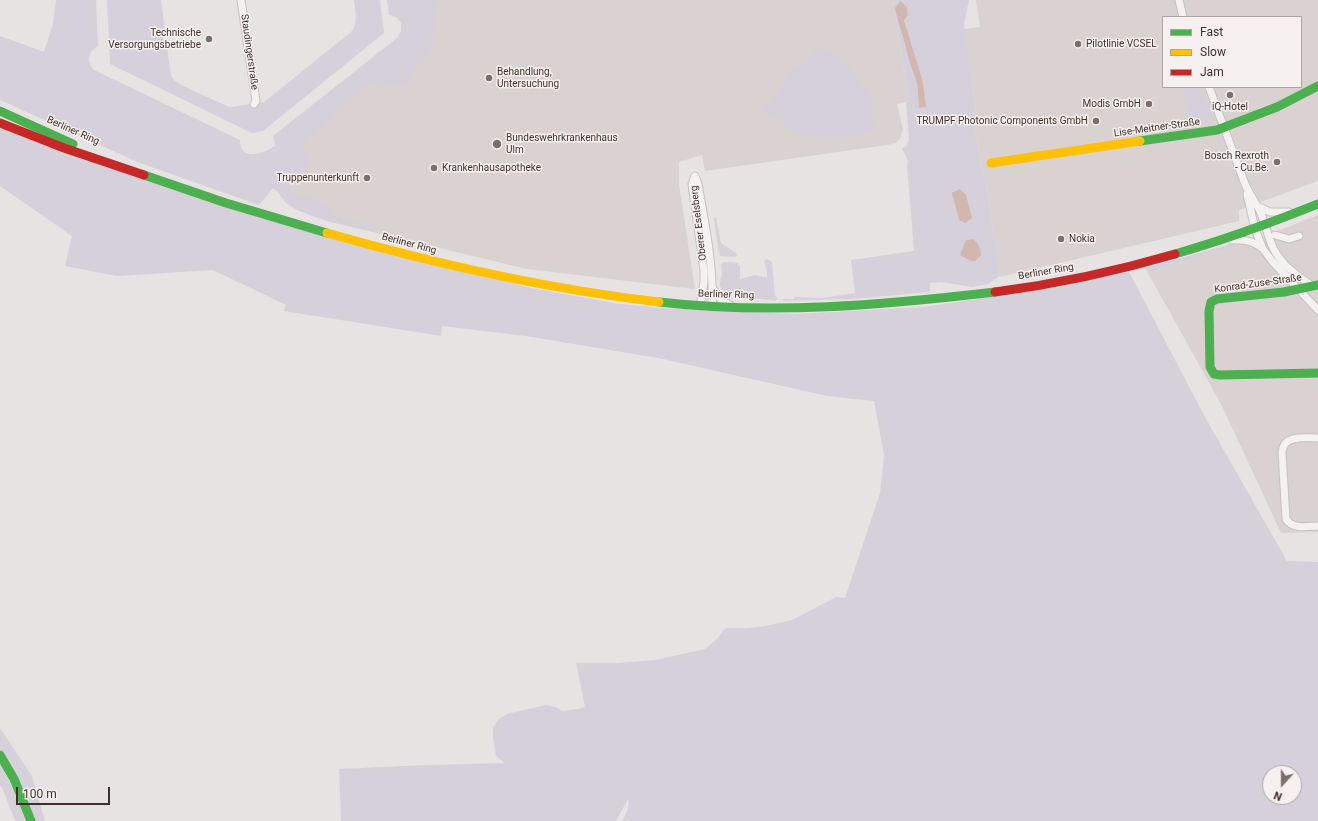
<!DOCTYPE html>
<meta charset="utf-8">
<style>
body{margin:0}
#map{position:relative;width:1318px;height:821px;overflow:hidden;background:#e7e3e2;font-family:Roboto,sans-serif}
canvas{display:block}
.legend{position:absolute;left:1162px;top:16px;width:140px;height:72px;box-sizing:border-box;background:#f6f1f0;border:1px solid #aea4a0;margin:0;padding:5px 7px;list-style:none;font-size:12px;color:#413029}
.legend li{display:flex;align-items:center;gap:8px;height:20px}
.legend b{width:20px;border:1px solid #aea4a0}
.north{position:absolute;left:1262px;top:765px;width:40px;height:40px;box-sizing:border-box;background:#f6f1f0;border:1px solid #aea4a0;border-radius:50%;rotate:201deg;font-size:11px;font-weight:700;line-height:16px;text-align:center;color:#413029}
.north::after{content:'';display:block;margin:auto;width:14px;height:18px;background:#7b6f6a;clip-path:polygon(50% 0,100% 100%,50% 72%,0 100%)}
.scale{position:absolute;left:16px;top:787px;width:94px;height:18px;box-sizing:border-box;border:2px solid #413029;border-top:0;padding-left:5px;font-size:12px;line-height:14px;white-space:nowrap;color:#413029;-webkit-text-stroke:3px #f6f1f0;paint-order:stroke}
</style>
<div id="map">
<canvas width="1318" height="821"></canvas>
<ul class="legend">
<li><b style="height:5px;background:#4caf50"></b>Fast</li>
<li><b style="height:5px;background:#ffc107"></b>Slow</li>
<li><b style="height:5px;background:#c62828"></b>Jam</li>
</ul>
<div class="north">N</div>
<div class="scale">100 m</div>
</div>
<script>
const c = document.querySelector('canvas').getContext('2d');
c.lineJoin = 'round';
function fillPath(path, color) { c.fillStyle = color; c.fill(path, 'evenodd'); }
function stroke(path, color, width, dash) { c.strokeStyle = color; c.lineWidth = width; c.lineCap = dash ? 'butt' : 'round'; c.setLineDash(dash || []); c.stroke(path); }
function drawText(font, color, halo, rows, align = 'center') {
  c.font = font + ' Roboto,sans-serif'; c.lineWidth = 3; c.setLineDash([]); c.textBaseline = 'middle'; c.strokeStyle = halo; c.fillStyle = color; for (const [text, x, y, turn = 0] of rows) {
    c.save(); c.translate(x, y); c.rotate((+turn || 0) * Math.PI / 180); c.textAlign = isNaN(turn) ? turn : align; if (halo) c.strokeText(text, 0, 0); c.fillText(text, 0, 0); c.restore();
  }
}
const built = new Path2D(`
 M402,0H893L909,101L897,104L903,130L901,137L896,143L887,145L705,171L702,155L679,162V185L695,289L527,269L327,221L297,210L285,202L278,192L273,188L297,132L418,40Z
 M976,0H1318V181L1239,210V221L1000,277L985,177H983L972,114L976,112L964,29L980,27ZM1163,17H1301V87H1163Z
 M1318,215V532L1281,533L1222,406L1148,273L1245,244Z`);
const green = new Path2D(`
 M56,0H96L98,46C88,52 86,61 94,70L240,140C240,162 263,154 275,146L273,136L397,38L401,31V23L396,17L389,15L387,0H436C432,16 437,35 430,50C427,59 422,61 416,67C411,73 408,80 404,86L390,85L380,89L372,81L309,137L302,148L309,159L305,170L288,189L300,198L306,195L325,206L337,218L373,224V232L327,221L297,210L285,202L278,192L273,188L259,205L140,163L0,100V36L44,52L53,24Z
 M107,0H161L165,31L162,32L163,39H166L171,76L174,80L181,85L227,106L231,107L264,102L351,32C359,23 355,11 354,0H380L384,33L263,131L252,133L110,64Z
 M893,0H969L964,24L976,113L972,114L983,177H985L1000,276L988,284L972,287L941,282L930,283V292L852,299L783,301V299H793L795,297L823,298L855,293L851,260L914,251L907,165L908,161L902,148L906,147L909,140L906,102L909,101ZM908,15L904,20L923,82L925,107L919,108L917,83L910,64L903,37L898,21Z
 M815,49C844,51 857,78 873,100L870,114L875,122L873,129L854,136L830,137L793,134L777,118L766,113L763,107L768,104L778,95L789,72L805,63Z
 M1183,87H1200L1213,119L1210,121L1188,124Z
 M0,127L46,146L526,287L613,303L658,308L794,314L922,307L992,297L1129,272L1205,417L1287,561L1318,562V821H622C626,815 630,807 628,799L616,821H341L339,769L428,765L505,763L496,756L493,738V727L499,719L507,714L546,705L556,707L562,711L578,709L585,707L576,663H618L655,660L705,649L717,639L722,632L726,628H748L766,626L792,620L836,597L845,598L880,493L884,455L874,401L827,396L663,359L526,336L442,326L441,336L284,311L286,305L213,270L117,276L65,266L72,236L0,186ZM1270,773H1294V797H1270Z
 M1221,135C1229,140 1248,205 1250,218L1248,217L1246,207L1240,186Z
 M716,217L721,243L736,253L737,256L734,257L720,256L716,235L714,218Z
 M1238,243L1245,244L1148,273L1146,268L1230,244Z
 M767,259L772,262L775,296L778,298L775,301L728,294C717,289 720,283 722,275C722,272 721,267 721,264L724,262L737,263L740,266V279L755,275L767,278V271L764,261Z
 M0,728L32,776L45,821H35L4,755L0,749Z
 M0,764L9,781L26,821H15L2,787L0,786Z`);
const water = new Path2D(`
 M900,1L907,7L908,15L904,20L923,82L926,107L919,108L917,83L910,64L903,37L898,21L895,8Z
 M960,189L966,195L972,218L965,223L959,220L952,193Z
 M974,239L979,246L981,255L975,261H971L960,255L966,240Z`);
const street = new Path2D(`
 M241,0L256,101L254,104
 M1179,0L1183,17
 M1209,87L1245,184C1249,193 1255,202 1260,211C1264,221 1267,232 1271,243C1278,262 1296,276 1313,286
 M695,176L698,184C705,224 714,266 712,307
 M695,176L692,184L704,271V282L700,306
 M1247,194L1255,229L1263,249L1272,261L1318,310
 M1257,206L1270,212H1289
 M1275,235L1289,239L1299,236
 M1232,240C1243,239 1254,241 1263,249
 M713,289L721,300L730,305
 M1318,438C1305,438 1284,434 1282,452L1286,519C1293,530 1307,526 1318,526`);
const fast = new Path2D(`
 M0,111L73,144
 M1140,141L1217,130L1277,107L1318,86
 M144,175L226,203L327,233
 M1175,254C1224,240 1271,223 1318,204
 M1318,285L1284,292L1217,299L1211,302L1209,311L1210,367L1214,374L1220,375L1318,373
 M659,302C771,315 884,305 995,292
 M0,755L14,779L31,821`);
const slow = new Path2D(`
 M991,163L1140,141
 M327,233C436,264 547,289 659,302`);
const jam = new Path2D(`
 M0,123L64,148L144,175
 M995,292C1056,284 1117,271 1175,254`);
const markers = [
 [209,39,4,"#7b6f6a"],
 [1078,44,4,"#7b6f6a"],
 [489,78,4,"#7b6f6a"],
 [1230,95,4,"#7b6f6a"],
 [1149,104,4,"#7b6f6a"],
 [1096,121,4,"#7b6f6a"],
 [497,144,5,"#7b6f6a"],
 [1277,162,4,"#7b6f6a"],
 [434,168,4,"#7b6f6a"],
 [367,178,4,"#7b6f6a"],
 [1061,239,4,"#7b6f6a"]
];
const poiNames = [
 ["Technische",201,33],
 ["Versorgungsbetriebe",201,45],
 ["Pilotlinie VCSEL",1086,44,"left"],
 ["Behandlung,",497,72,"left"],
 ["Untersuchung",497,84,"left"],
 ["Modis GmbH",1141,104],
 ["iQ-Hotel",1230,107,"center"],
 ["TRUMPF Photonic Components GmbH",1088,121],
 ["Bundeswehrkrankenhaus",506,138,"left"],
 ["Ulm",506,150,"left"],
 ["Bosch Rexroth",1269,156],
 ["- Cu.Be.",1269,168],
 ["Krankenhausapotheke",442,168,"left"],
 ["Truppenunterkunft",359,178],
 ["Nokia",1069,239,"left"]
];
const streetNames = [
 ["Staudingerstraße",249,52,82],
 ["Lise-Meitner-Straße",1157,128,-8],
 ["Berliner Ring",73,131,24],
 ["Oberer Eselsberg",699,223,-97],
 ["Berliner Ring",409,244,15],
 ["Berliner Ring",1046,272,-10],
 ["Konrad-Zuse-Straße",1258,284,-8],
 ["Berliner Ring",726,295,2]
];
fillPath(built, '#dad2d0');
fillPath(green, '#d6d0da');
fillPath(water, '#d2b6b0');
stroke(street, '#c5c1c0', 9);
stroke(street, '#f4f2f1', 7);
stroke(fast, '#4caf50', 9);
stroke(slow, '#ffc107', 9);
stroke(jam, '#c62828', 9);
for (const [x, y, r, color] of markers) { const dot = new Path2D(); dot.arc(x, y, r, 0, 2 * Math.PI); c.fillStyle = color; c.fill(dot); stroke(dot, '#f6f1f0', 1.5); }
drawText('10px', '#413029', '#f6f1f0', poiNames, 'right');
drawText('10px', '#413029', '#f6f1f0', streetNames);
</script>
